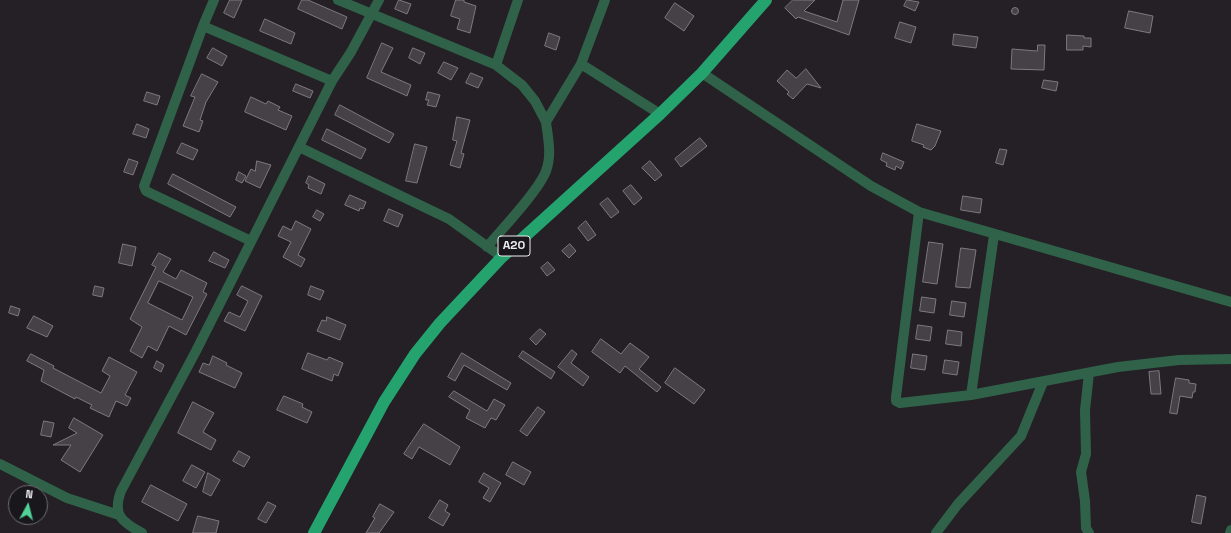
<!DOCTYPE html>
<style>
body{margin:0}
#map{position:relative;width:1231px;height:533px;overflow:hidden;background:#242025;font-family:"Space Grotesk",sans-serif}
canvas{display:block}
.north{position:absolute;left:8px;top:485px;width:40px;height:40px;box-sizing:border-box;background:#1a171c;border:1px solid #6f6c71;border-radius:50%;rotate:7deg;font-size:11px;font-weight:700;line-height:16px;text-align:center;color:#efecf0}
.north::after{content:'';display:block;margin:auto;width:14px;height:18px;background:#51d398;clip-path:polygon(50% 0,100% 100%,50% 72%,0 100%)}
</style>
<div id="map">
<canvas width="1231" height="533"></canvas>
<div class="north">N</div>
</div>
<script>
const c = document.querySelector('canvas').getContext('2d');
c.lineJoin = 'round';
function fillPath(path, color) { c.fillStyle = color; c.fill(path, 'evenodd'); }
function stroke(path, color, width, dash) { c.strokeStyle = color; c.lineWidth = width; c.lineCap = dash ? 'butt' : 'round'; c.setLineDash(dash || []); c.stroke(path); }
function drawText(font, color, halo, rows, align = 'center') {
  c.font = font + ' "Space Grotesk",sans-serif'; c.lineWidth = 3.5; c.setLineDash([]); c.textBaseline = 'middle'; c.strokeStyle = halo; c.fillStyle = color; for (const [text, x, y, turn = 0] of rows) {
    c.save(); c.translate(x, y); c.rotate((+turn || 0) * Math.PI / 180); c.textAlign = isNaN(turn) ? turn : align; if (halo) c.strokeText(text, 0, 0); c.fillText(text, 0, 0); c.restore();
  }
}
const building = new Path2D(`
 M230,0H242L234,18L224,13Z
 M302,0H308L347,17L342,29L298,9Z
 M399,0L411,4L407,14L395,9Z
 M456,0H464V2L476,6L470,33L457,29L460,19L451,16Z
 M793,0H815L804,11L837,22L843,0H859L849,35L798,17L796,19L785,8Z
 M907,0L919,2L915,11L904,6Z
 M675,3L694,16L684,31L665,18Z
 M1011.5 11a3.5 3.5 0 1 1 7 0a3.5 3.5 0 1 1-7 0Z
 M1129,11L1153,16L1150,33L1125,28Z
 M265,19L295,33L291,44L260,31Z
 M900,22L916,27L911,43L895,38Z
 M549,33L560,37L556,50L545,46Z
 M954,34L978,37L976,48L953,45Z
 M1067,35L1084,36V38H1091V47L1083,46V50H1067Z
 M382,43L393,48L381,72L411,85L407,96L367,78Z
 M1038,45H1045L1044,70L1011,69L1012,49L1037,51Z
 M213,48L227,56L222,66L207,58Z
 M413,48L425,53L420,64L409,58Z
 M444,62L458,68L451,80L438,73Z
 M806,69L821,88L807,84L793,99L787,94L789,92L777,81L787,70L796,78Z
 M471,73L483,78L478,88L466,83Z
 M202,74L218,82L206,102L200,120L203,121L199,132L183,126L195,97L191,96Z
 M1044,80L1058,82L1056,91L1042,88Z
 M296,84L313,91L310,98L293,91Z
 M147,92L160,96L157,105L144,101Z
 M428,92L440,95L436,107L427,105L429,100H426Z
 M251,97L266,104L268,101L280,107L278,110L292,116L286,130L245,112Z
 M340,105L394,134L389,143L335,115Z
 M457,117L470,120L461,153L464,154L460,168L450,165L457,141L453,140Z
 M137,124L149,129L146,138L133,134Z
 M917,124L941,131L935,146L931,150L923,147L924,145L912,141Z
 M327,129L366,149L361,159L322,140Z
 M700,138L707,146L681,167L675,159Z
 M182,143L198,150L193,160L177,153Z
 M415,144L427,147L417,183L406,181Z
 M1000,149L1007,150L1003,165L996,163Z
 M883,153L904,162L901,169L896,166L895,170L886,166L887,163L881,160Z
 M129,159L138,162L133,175L124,172Z
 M257,161L271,165L260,188L245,181L251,169L255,171Z
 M650,161L662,175L655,181L642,168Z
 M239,172L246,176L242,183L236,180Z
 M173,174L236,207L230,217L168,184Z
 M309,176L325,184L321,194L308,188L309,185L306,183Z
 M631,185L642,198L634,205L623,191Z
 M350,195L366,202L363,209L360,208L359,211L345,205Z
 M963,196L982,199L980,213L961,210Z
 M608,198L619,212L611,218L600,204Z
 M389,209L403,215L398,227L384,221Z
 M317,210L324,214L320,221L313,217Z
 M296,221L311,229L298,255L305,259L301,267L283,257L291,242L278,236L283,226L291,230Z
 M586,221L596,235L588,241L578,228Z
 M929,242L943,244L937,284L923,282Z
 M123,244L136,247L132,266L119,263Z
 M570,244L576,251L569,258L562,251Z
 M961,248L976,250L970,288L956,287Z
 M214,252L229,260L225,268L209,261Z
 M159,253L171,259L163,272L176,279L181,270L207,283L203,292L207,294L186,335L169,326L157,351L148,346L142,358L130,351L142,327L130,319L156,267L152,265ZM159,281L193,297L182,320L148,303Z
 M548,262L555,270L547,276L541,268Z
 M95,286L104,288L102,297L93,295Z
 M242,286L262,296L245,331L224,321L229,312L240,317L248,301L237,295Z
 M311,286L324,291L320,300L308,295Z
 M922,297L936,299L934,313L920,311Z
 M952,301L966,303L964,317L950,315Z
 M11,306L20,309L18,316L9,313Z
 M34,316L53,326L47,337L27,328Z
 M327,317L346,325L340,340L317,331L322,320L326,321Z
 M918,325L932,327L930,341L916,339Z
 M540,329L546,334L536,345L530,339Z
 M948,330L962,332L961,346L946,344Z
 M601,339L621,354L630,343L649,357L639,369L661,387L657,392L625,366L620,373L592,352Z
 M572,350L577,354L571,363L589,377L583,386L558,367Z
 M523,351L555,372L551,379L519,357Z
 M308,353L327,360L329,357L343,363L338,376L334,374L332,381L302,369Z
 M462,353L511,383L507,390L464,365L455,381L448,377Z
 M31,354L54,366L53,368L101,393L110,376L102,371L109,357L137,372L125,395L131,398L127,406L116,401L109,417L90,408L92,405L76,397L75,399L41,381L44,370L27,361Z
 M913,354L927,356L925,370L911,368Z
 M213,356L227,363L226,365L242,373L235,388L199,372L203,363L209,365Z
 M945,360L959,362L957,375L943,373Z
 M157,361L164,365L161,372L154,368Z
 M675,368L705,390L694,404L665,383Z
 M1159,371L1161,394H1151L1149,372Z
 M1176,378L1189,380V383L1196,384L1195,392H1193L1192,398L1180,396L1177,414L1170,413Z
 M454,391L487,411L494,399L505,405L496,420L491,418L485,428L466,418L470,410L449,397Z
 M284,396L303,404L302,407L312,412L307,423L277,410Z
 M193,402L214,413L203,432L216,440L211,450L178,433Z
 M538,407L545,412L527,436L520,431Z
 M74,418L103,435L80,472L61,460L71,445H53L77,433L69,428Z
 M44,421L54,423L51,437L41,435Z
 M424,424L460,447L450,465L419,447L412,459L404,454Z
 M239,451L250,457L244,467L233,461Z
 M513,462L531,472L524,485L506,475Z
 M192,465L205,472L196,488L183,481Z
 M208,473L220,480L211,496L203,492Z
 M484,473L501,483L490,502L483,498L489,488L479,482Z
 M151,485L187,504L178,521L142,502Z
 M1197,495L1206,497L1201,524L1192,522Z
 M440,500L448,505L445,511L450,514L443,526L429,518Z
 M268,502L276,506L266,523L258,519Z
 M380,504L394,512L379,533H366L375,518L373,517Z
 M198,516L219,521L216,533H193Z`);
const minor = new Path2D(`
 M338,0L496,65L522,85L535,101L546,122
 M203,26L214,0
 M581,64L660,114
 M496,65L518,0
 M702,73L871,186L919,212L1231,302
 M299,147L449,219L502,257
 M919,212L896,397V401L900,403L971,395L1118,367L1179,360L1231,359
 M251,241L150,193L146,191L144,186L203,26L332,81
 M487,247C502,229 539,190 546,171C552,155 548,138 546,122L581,64L605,0
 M971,395L994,235
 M0,464L67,498L119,515
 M142,533C122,522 112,515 121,491L196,351L332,81L351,52L379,0
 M936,533L958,504L1021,436L1043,382
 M1089,533L1086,528L1085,501L1081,472L1086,454L1085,410L1089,373
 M1230,533L1231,530`);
const major = new Path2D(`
 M314,533L384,402L415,354L440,323L502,257L660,114L702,73L766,0`);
const shields = [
 [514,246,32]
];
const shieldNames = [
 ["A20",514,246]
];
fillPath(building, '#464147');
stroke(building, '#7e7980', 1);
stroke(minor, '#2f6249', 10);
stroke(major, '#25a36f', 12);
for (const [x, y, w] of shields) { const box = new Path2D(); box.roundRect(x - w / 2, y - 10, w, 20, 3); c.fillStyle = '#1a171c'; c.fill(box); stroke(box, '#efecf0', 1); }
drawText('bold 12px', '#efecf0', null, shieldNames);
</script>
